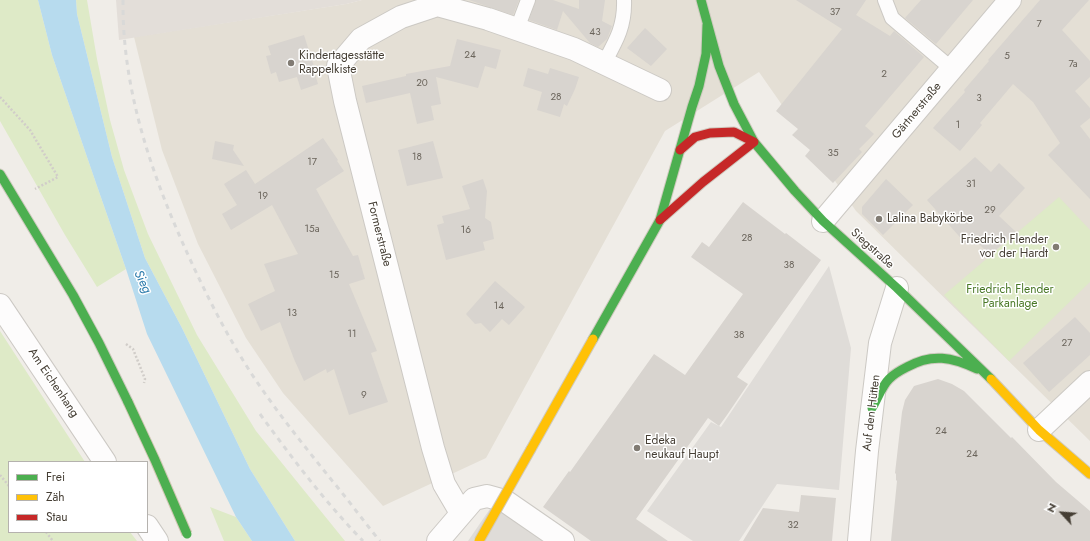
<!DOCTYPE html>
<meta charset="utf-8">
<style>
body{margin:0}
#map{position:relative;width:1090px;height:541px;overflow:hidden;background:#f0ede8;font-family:Jost,sans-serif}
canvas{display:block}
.legend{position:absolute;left:8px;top:461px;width:140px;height:72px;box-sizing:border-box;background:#fff;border:1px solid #b5b2ae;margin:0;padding:5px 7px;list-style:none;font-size:12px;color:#453e34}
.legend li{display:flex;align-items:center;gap:8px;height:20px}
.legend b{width:20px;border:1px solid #b5b2ae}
.north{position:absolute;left:1042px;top:493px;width:40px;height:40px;-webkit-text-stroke:3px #fff;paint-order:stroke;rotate:296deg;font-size:11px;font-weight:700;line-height:16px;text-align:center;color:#453e34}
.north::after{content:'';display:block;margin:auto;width:14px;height:18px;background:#453e34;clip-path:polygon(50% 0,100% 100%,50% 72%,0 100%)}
</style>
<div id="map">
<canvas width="1090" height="541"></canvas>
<ul class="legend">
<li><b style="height:5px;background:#4caf50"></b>Frei</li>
<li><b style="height:5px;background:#ffc107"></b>Zäh</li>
<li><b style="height:5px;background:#c62828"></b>Stau</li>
</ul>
<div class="north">N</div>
</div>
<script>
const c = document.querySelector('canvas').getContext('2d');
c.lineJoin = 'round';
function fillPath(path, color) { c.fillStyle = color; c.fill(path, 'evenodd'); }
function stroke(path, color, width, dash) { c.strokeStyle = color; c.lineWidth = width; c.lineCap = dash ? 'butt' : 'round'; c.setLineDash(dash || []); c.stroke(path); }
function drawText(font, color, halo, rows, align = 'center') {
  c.font = font + ' Jost,sans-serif'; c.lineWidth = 3; c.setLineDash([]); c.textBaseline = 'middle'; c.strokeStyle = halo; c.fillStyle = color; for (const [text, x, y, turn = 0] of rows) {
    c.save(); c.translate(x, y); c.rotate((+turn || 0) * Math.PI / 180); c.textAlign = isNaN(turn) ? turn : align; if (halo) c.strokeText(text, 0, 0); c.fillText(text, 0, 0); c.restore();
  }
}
const residential = new Path2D(`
 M362,0H1090V441L856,211L759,72L665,131L486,458L383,506L283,393L246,338L198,244L162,150L134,37L346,4Z`);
const industrial = new Path2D(`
 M116,0H362L346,4L119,40Z`);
const green = new Path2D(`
 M0,0H38L52,55L97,186L126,269L97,287L65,235L0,121Z
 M76,0H87L97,59L110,120L124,170L148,234L197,335L256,431L345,541H295L250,469L182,328L145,258L112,157L77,14Z
 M1059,197L1090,230V282L1009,361L944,295Z
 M0,331L85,462H9V532H130L137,541H0Z
 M210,507L236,517L252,541H224Z`);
const parking = new Path2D(`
 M829,266L851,348L839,490L777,484L739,541H693L647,511L711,422L721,427Z
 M496,500L551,541H468Z`);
const water = new Path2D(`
 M38,0H76L77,14L112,157L145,258L182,328L250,469L295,541H252L236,517L147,334L126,269L97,186L52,55Z`);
const building = new Path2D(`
 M469,0H519L513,15Z
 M536,0H553L579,9V0H605L602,21L612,26L607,39L598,47L590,43L563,11L557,30L529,20Z
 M796,0H866L856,15L890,36L894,31L924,57L865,126L874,134L859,149L862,152L833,183L805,156L810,150L792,135L798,129L776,111L842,29Z
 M921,0H973L936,44L905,18Z
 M1040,0H1089L1062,30L1090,61V77L1075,91L1090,108V118L1080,126L1090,139V199L1048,155L1060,143L1033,102L1013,84L980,123L982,125L960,151L933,128L965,92L964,90L989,61L988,60Z
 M645,28L667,49L651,66L627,48Z
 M304,35L315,70L314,71L318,84L301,90L297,77L279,82L276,72L271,74L266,56L271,55L268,46Z
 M457,39L501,50L496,69L485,66L478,88L436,77L441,104L431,106L434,120L417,124L410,93L366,103L362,86L406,76V74L450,66Z
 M528,68L548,74L550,68L579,77L575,89L567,106L564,104L560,117L537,110L542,92L523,86Z
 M323,138L338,160L337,161L344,171L316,189L353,256L358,255L365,279L349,284L377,351L371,353L388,402L349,415L334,369L327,373L326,369L304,381L294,359L280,322L261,331L248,304L275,291L264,264L298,254L272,205L231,230L222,214L237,205L224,184L246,170L255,184Z
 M215,141L234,145L233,150L244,166L212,159Z
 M433,141L443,178L407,186L398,150Z
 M975,157L991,172L999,163L1025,188L999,216L1016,232L990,255L972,237L966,244L927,200Z
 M483,179L487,191L485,218L491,222L494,239L483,242L485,250L446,260L437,225L444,223L442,216L470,209L462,186Z
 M886,179L913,205L883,235L862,214V207Z
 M743,202L785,234L786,233L821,260L737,377L748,384L727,415L719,426L708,418L636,519L668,541H591L543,507L569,471L570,472L654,354L685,375L743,294L691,257L702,242L709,247Z
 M495,281L525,307L509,325L502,319L490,332L481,323L475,324L466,314Z
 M1075,317L1090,333V355L1049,392L1023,363Z
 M938,379L952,384L964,391L1011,438L1012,437L1056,482L1090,511V541H891L897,481L896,480V474L895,473L902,412L905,400L914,386Z
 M801,495L836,498L832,541H743L763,508L799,512Z`);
const path = new Path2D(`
 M0,97L30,130L58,177L35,189
 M126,344L133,349L145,379L144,383
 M0,475L9,486
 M46,532L53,541`);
const lane = new Path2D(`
 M885,0L892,18L952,69
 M517,29L528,0
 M604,63C616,41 625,26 624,0`);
const street = new Path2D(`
 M441,0L437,5L401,17L361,39L338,66L345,101L433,448L444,484L461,513
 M437,5L488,19L574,49L660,90
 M823,221L1010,0
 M0,305L105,462
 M1039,430L1090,382
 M147,526L157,541
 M438,541L474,499L487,496L505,501L563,541
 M859,541L867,451L880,343L897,288`);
const fast = new Path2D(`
 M701,0L719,66L734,104L754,142L795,191L823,221L897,288L991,379
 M0,174L73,295L99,343L128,402
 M593,339L660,220L692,107L699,86L706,54L707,25
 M872,408C878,399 881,387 889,379C894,374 901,370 907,367C932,353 952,357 977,369`);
const slow = new Path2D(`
 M991,379L1039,430L1090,474
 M531,449L593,339`);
const jam = new Path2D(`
 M660,220L703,182L754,142L734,132L710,133L695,137L680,150`);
const rail = new Path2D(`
 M123,0C122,90 152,176 189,257C207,296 227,336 251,373C276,411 305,447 334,483C350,502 364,522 380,541
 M260,414C292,458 325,502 363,541`);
const fastBridge = new Path2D(`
 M128,402L155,460L187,534`);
const slowBridge = new Path2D(`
 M479,541L531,449`);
const markers = [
 [291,63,4,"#817b73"],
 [879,219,4,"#817b73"],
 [1056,247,4,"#817b73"],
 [637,448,4,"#817b73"]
];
const numberNames = [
 ["37",835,13],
 ["7",1039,25],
 ["43",595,33],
 ["24",470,56],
 ["5",1007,57],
 ["7a",1073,65],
 ["2",884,75],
 ["20",422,84],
 ["28",556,98],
 ["3",979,99],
 ["1",958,126],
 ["35",833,154],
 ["18",417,158],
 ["17",312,163],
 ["31",971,185],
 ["19",263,197],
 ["29",990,211],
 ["15a",312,230],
 ["16",466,231],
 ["28",747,239],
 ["38",789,266],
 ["15",334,276],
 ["14",499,307],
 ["13",292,314],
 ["11",352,335],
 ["38",739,336],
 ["27",1067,344],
 ["9",364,396],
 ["24",941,432],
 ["24",972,455],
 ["32",793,526]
];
const poiNames = [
 ["Kindertagesstätte",299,56],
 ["Rappelkiste",299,70],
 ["Lalina Babykörbe",887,219],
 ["Friedrich Flender",1048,240,"right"],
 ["vor der Hardt",1048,254,"right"],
 ["Edeka",645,441],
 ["neukauf Haupt",645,455]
];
const streetNames = [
 ["Gärtnerstraße",917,111,-50],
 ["Formerstraße",379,234,76],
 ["Siegstraße",872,249,42],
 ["Am Eichenhang",53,383,56],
 ["Auf den Hütten",872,413,-83]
];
const parkNames = [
 ["Friedrich Flender",1010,290],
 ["Parkanlage",1010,304]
];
const waterNames = [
 ["Sieg",142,282,64]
];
fillPath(residential, '#e4dfd5');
fillPath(industrial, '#e3ded9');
fillPath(green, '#deeac7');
fillPath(parking, '#dfdcd8');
fillPath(water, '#b7dbee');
fillPath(building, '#d8d4cf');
stroke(lane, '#ccc9c4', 16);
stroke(street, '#ccc9c4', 24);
stroke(fast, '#cfcabf', 11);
stroke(slow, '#cfcabf', 11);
stroke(jam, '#cfcabf', 11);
stroke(path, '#d1cdc9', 2.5, [2, 2]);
stroke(lane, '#fdfcfc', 14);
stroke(street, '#fdfcfc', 22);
stroke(fast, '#4caf50', 9);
stroke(slow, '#ffc107', 9);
stroke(jam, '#c62828', 9);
stroke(rail, '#d9d9d8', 3, [5, 5]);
stroke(fastBridge, '#d2c8b5', 11, []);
stroke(slowBridge, '#d2c8b5', 11, []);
stroke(fastBridge, '#4caf50', 9);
stroke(slowBridge, '#ffc107', 9);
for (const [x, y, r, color] of markers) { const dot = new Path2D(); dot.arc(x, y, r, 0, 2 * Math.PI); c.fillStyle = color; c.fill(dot); stroke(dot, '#fff', 1.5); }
drawText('10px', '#6b655c', null, numberNames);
drawText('12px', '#453e34', '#fff', poiNames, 'left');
drawText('12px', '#453e34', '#fff', streetNames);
drawText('12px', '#497827', '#fff', parkNames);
drawText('italic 13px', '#2a7aab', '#fff', waterNames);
</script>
